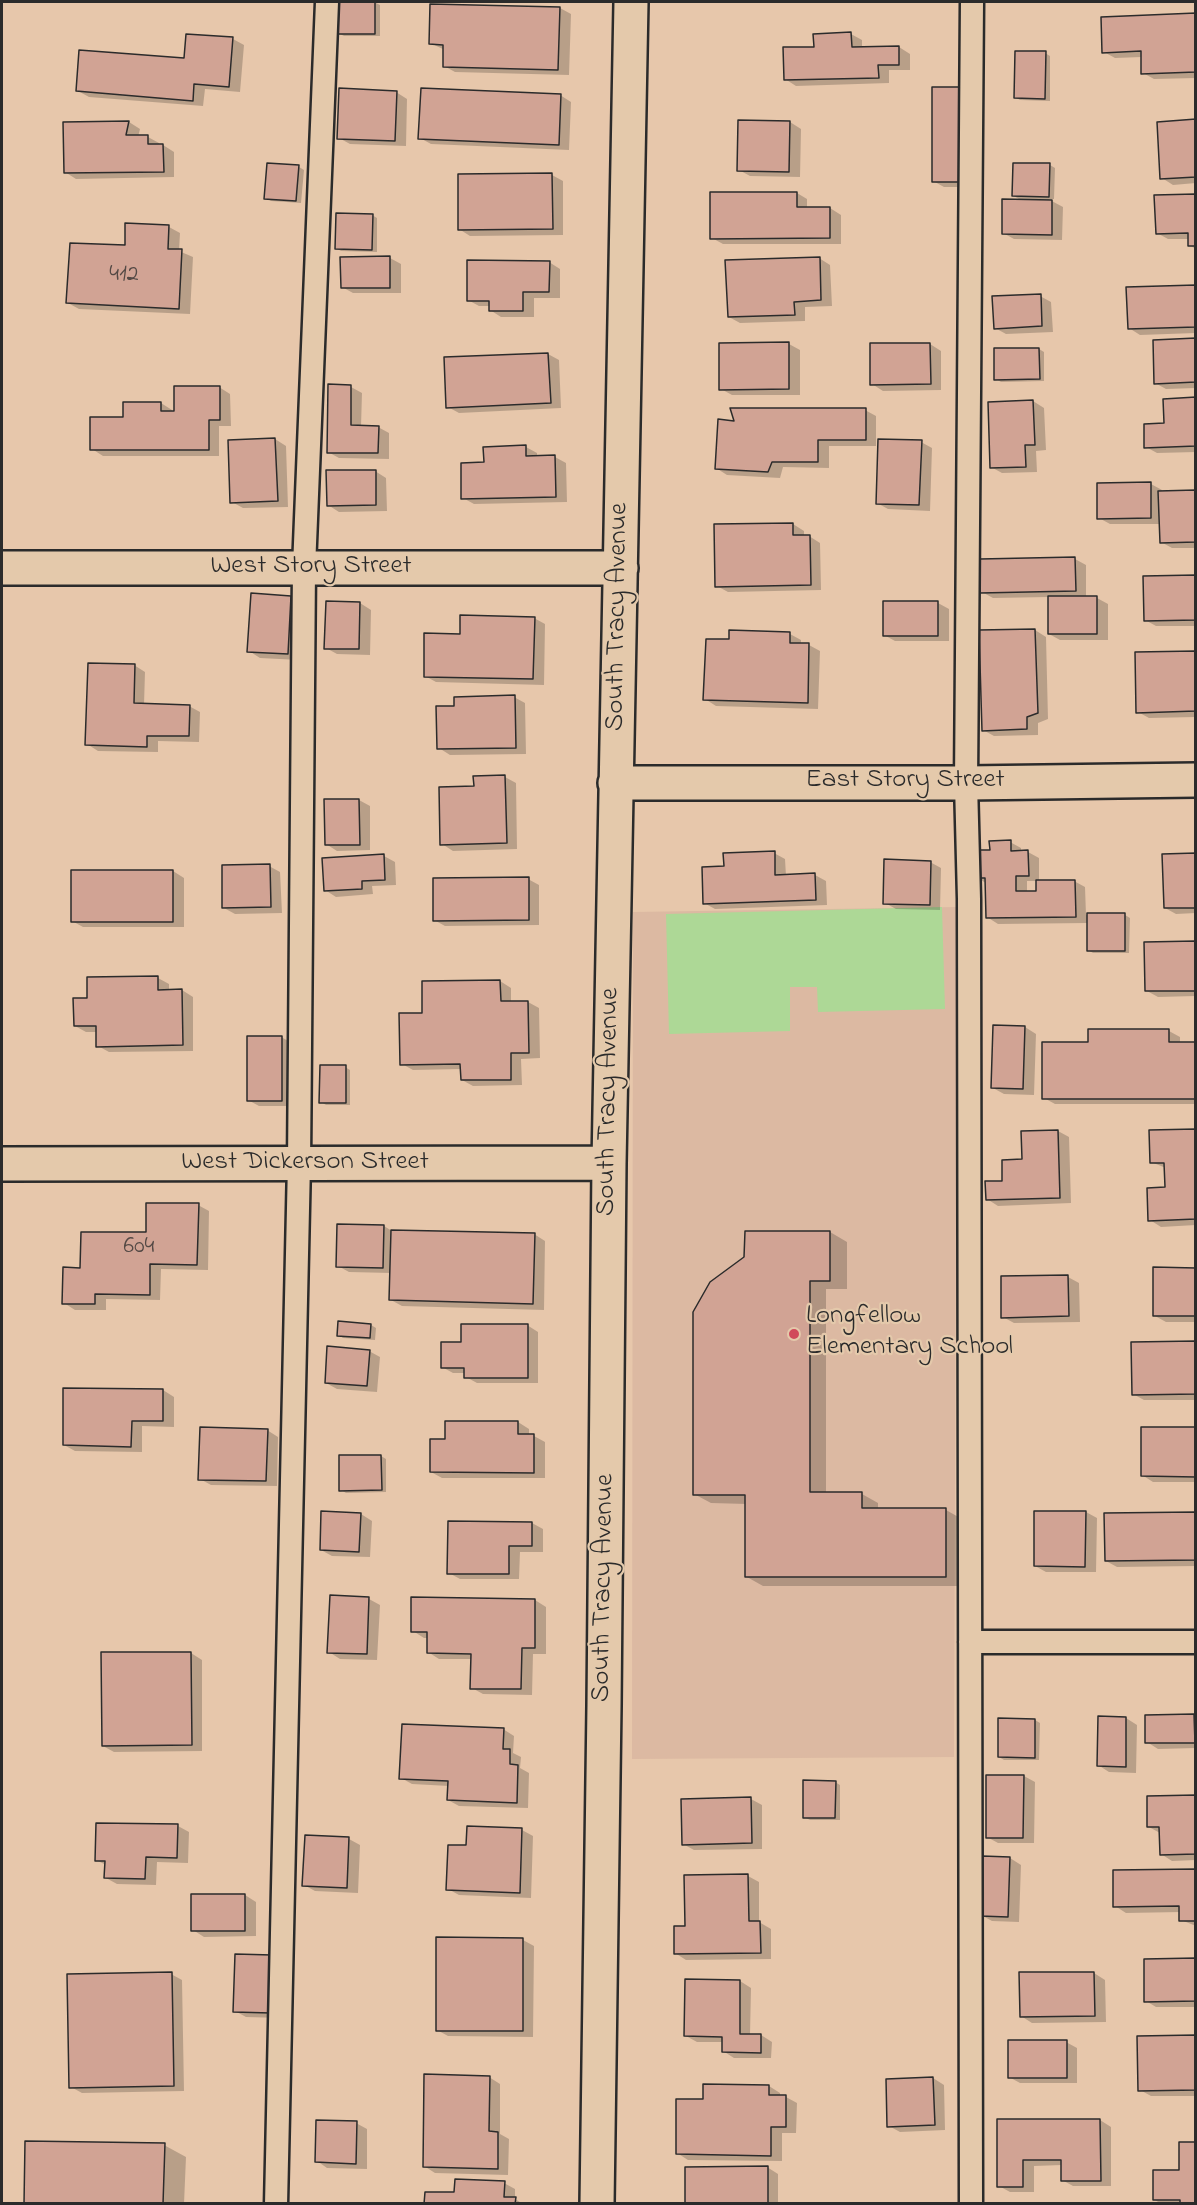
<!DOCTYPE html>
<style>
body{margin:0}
#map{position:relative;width:1197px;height:2205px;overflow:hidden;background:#e7c7ab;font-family:"Indie Flower",sans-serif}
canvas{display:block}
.frame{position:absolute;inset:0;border:3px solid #2b2b2b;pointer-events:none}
</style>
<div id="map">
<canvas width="1197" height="2205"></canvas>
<div class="frame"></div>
</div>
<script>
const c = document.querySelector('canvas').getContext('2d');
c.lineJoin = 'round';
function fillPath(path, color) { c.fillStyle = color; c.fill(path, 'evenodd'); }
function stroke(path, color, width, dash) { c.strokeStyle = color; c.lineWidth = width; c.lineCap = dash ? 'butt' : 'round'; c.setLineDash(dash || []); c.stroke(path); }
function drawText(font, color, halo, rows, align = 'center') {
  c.font = font + ' "Indie Flower",sans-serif'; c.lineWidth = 4.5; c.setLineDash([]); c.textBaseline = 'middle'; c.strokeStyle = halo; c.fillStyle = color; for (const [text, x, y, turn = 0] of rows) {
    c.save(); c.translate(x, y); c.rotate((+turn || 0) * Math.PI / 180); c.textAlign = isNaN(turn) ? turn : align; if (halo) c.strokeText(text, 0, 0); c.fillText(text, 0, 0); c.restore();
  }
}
const built = new Path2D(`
 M957,907L954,1757L632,1759L633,912Z`);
const green = new Path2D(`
 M942,907L945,1009L818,1012L817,987H790V1031L669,1034L666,914Z`);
const shadow = new Path2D(`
 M374,2L380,5V36H344L338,33Z
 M560,8L571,14L569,75L455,72L444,66L445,50L430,43Z
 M1196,15V78L1154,79L1143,73L1142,57L1115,58L1104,52Z
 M851,34L862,40V48L899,47L910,54V70H889V83L796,86L785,79L815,48Z
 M233,39L244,45L240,92L205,89L203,106L89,97L78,91L185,60Z
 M1045,53L1050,56V101L1020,100L1015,97Z
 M933,89L972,187H944L933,181Z
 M396,92L407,99L406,146L350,144L339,138Z
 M560,95L571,102L569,150L431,144L420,138Z
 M740,121L790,122L801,129L800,177L750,176L739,170Z
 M1196,121V183L1173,185L1162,178Z
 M129,122L140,129L138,137H148L159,143V145H163L174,152V177L76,179L65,172V124Z
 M1050,165L1055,168L1054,199H1048L1063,207L1062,240L1014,239L1003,233L1022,201L1014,196Z
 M299,167L304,170L301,203L271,201L266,198Z
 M552,175L563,181V235L470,236L459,229Z
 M797,193L807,199V208H830L841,215V244H723L712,238Z
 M1196,196V249L1189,245V239H1168L1157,233Z
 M372,215L377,218V252L341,251L336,248Z
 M127,224L169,227L180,233L179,251L193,257L190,314L79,309L68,303L126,247Z
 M390,258L401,264V293H353L342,287Z
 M819,258L830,265L832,306L805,307V321L740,323L729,317Z
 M549,262L560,269V298H534V317H501L490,310V306H479L468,300Z
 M1196,286V333L1140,335L1129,328Z
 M1040,296L1051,302L1053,332L1006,334L995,328Z
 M1196,340V388L1166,389L1155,383Z
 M789,344L800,350V395H732L721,389Z
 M930,344L941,351V390L883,391L872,384Z
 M1039,349L1044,352V381L1001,382L996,379Z
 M548,354L559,360L561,408L459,413L448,407Z
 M219,387L230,394L231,426H219V456H103L92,449L125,419L161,403L172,410V412Z
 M351,387L362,393L361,427H378L389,433V459L339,458L328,452Z
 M1196,399V452L1157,453L1146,447L1165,425Z
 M1033,401L1044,408L1046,450L1036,451L1037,472L1002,473L991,467Z
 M865,410L876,416V446H829V468L783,467L780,478L727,475L716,468L736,422Z
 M275,439L286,446L288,507L243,508L232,502Z
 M921,442L932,448L930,511L888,509L877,503Z
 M526,447L537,453V457H555L566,463L567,502L474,504L463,498L485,464Z
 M375,471L386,478L387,511L339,512L328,505Z
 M1151,484L1162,490V493L1196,492V548H1172L1161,542V524H1110L1099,518Z
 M793,524L804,531V536H809L820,543L821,590L728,592L717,586Z
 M1075,559L1086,565V598H1097L1108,604V640H1060L1049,634V597L993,598L982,592Z
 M1196,576V626H1156L1145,620Z
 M291,597L302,604L299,660L260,658L249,651Z
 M360,603L371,610L370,655L337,654L326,648Z
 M938,603L949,609V641H895L884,635Z
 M534,618L545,624L544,685L436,682L425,676L461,635Z
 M1035,630L1046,637L1048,719L1038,723V735L994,736L983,730Z
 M731,632L790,634L801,640V645H809L820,651L818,709L716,706L705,699L731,641Z
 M1196,653V717L1149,718L1138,712Z
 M134,665L145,672L144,705L189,706L200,712L199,742L158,741V752L98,751L87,744Z
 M514,697L525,703L526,754L450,755L439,748L455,707Z
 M505,777L516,783L517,849L453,851L442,844L475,787Z
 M359,800L370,806V850L337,851L326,844Z
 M1010,842L1021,848V852H1028L1039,858V882L1074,881L1085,887L1086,915H1125L1130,918L1129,953H1093L1088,950V923L998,924L987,917L986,883L977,878L991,852ZM1027,881H1037L1038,892H1027Z
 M774,853L785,859L786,876L815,875L826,881L827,905L715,909L704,903L725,868Z
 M1196,854V913L1176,914L1165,908Z
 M384,856L395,862L396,885L372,886L373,894L336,897L325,890Z
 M930,862L941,868L940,910L896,909L885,903Z
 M269,866L280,872L282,913L235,914L224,908Z
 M173,871L184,878V927H83L72,921Z
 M528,879L539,885V925L445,926L434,920Z
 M1196,942V996L1158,997L1147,991Z
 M158,978L169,984V991L182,990L193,997V1051L109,1052L98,1046L97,1032H86L75,1026L89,999Z
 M500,981L511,988V1002H528L539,1008L540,1058L521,1059L522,1085L473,1086L462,1080V1069L413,1070L402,1064L424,1014Z
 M1025,1027L1036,1034L1034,1095L1004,1094L993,1088Z
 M1089,1030L1169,1031L1180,1037V1044H1196V1104H1055L1044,1098L1089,1043Z
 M281,1037L292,1043V1106H259L248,1100Z
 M345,1067L350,1070V1105H326L321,1102Z
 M1196,1130V1225L1161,1227L1150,1220L1166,1189V1168L1151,1162Z
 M1058,1131L1069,1137L1071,1203L998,1206L987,1199L1024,1161Z
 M198,1205L209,1211L208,1270L161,1269L160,1300L106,1299V1310H75L64,1303L81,1269Z
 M384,1226L392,1231L534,1234L545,1241L544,1310L402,1306L391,1300V1273L349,1272L338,1266Z
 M746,1232H830L847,1242V1289H826V1494H862L878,1503V1510H946L962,1519V1586H763L747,1577V1504L711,1503L694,1494L746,1258Z
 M1196,1269V1322H1166L1155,1316Z
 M1068,1277L1079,1283L1080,1322L1014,1323L1003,1317Z
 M371,1325L376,1328L375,1340L343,1338L338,1335Z
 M527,1325L538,1332V1383H477L466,1377V1373H453L442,1367L463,1344Z
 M1196,1342V1400H1144L1133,1394Z
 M369,1351L380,1357L377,1392L337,1389L326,1383Z
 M163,1390L174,1397V1427L142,1426V1452L75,1451L64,1445Z
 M518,1422L529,1429V1436H534L545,1442V1478H442L431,1472L446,1440Z
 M1196,1429V1482H1153L1142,1475Z
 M267,1430L278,1437L277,1486L211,1485L200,1479Z
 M381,1456L386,1459V1492L346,1493L341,1490Z
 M1086,1512L1097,1518L1096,1572H1046L1035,1566Z
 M361,1514L372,1521L370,1557L332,1556L321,1550Z
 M1196,1514V1566L1117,1567L1106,1561Z
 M449,1522L532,1523L543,1529V1552H520L519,1579H460L449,1573Z
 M369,1599L380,1605L377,1660L340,1659L329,1652Z
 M413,1599L535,1600L546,1607V1654H533L532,1695L483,1694L472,1688V1659H439L428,1652V1638H424L413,1631Z
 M191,1653L202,1660V1751L114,1752L103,1746Z
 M1194,1716L1196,1748L1158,1749L1147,1742Z
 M1126,1718L1137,1725L1136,1773L1109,1772L1098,1765Z
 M1035,1720L1040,1723L1039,1760H1004L999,1757Z
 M503,1729L514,1736L513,1753L521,1757L520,1768L529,1773L528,1808L459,1806L448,1800L449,1786L412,1784L401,1778Z
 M1024,1776L1035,1782L1034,1843H998L987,1837Z
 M835,1782L840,1785V1820H810L804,1817Z
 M1196,1796V1860L1172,1861L1161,1854L1160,1833L1149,1827Z
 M751,1799L762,1805V1849L694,1850L683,1844Z
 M178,1826L189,1832L188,1863L157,1862L156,1885L117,1884L106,1878V1865L96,1860Z
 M522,1830L533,1836L531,1898L459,1895L448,1889L468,1847Z
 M349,1839L360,1845L358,1893L315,1891L304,1885Z
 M1010,1858L1021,1865L1019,1922L992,1921L981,1915Z
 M1196,1871V1926L1181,1920V1912L1126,1913L1115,1906Z
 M748,1876L759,1882V1922L771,1929V1959L686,1960L675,1953L686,1927Z
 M245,1895L256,1902V1936L204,1937L193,1930Z
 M438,1939L523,1940L534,1946L533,2037L448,2036L437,2030Z
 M236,1956L282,2018L246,2017L235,2011Z
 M1196,1960V2007H1156L1146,2001Z
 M1094,1973L1105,1980L1106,2022L1032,2023L1021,2016V1974Z
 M171,1974L182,1980L184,2091L82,2093L71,2087Z
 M687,1981H740L751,1988L750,2035H761L772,2042L771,2058H734L723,2051L724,2042H697L686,2036Z
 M1196,2037V2096H1151L1140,2090Z
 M1066,2042L1077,2048V2083H1020L1009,2077Z
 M489,2077L500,2084V2134L509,2139L508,2175L435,2173L424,2166Z
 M933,2078L944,2085L945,2130L900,2132L889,2126Z
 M769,2086L780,2093V2097H786L797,2103L796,2133H782V2161L688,2160L677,2153L704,2101Z
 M998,2120H1100L1111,2127V2186H1073L1062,2180V2165L1034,2166V2192H1010L999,2186Z
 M356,2123L367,2129V2169L327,2168L317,2161Z
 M164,2145L186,2157L184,2204H25Z
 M767,2167L778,2174V2204H687Z
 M1181,2171L1196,2204H1161L1155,2200Z
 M504,2183L515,2189V2199L523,2204H426L456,2194Z`);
const building = new Path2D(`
 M337,2H375V34H337Z
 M430,4L560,7L558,70L443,67V45L429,44Z
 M1196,13V72L1141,74V51L1102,53L1101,17Z
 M851,32L852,47L899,46V65H878L879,78L784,80L783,47H814L813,34Z
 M186,34L233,37L229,87L194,84L193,101L76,91L79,50L184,58Z
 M1015,51H1046L1045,99L1014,98Z
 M932,87H962V182H932Z
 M339,88L397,91L395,141L337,139Z
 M421,88L561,94L559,145L418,139Z
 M1196,119V177L1160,179L1157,122Z
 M738,120L790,121L789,172L737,171Z
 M129,121L126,135H148V144H163L164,172L64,173L63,122Z
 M267,163L299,165L296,201L264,199Z
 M1013,163H1050L1049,197L1012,196Z
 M552,173L553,229L458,230V174Z
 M710,192H797V207H830V238L710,239Z
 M1196,194V246H1188V233L1156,234L1154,195Z
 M1002,199L1052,200V235L1002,234Z
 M336,213L373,214L372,250L335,249Z
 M125,223L169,225L168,249H182L179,309L66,303L70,243L125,245Z
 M390,256V288H341L340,257Z
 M820,257L821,300L794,302L795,315L728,317L725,260Z
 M467,260L550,261L549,292H523V311H489V301H467Z
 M1196,285V327L1128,329L1126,287Z
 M1041,294L1042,326L994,329L992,296Z
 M1196,338V382L1154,384L1153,340Z
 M789,342V389L719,390V343Z
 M870,343H930L931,384L870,385Z
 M994,348H1039L1040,379L994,380Z
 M548,353L551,403L446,408L444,357Z
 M328,384L351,385V425L379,426L378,453H327Z
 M174,386H220V420H209V450H90V417H123V402H161V411H174Z
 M1196,397V446L1144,448V424L1164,423L1163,399Z
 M1033,400L1035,445H1025L1026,467L990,468L988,402Z
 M730,408H866V440H818V462H772L768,472L715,469L718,419L734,421Z
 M275,438L278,501L230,503L228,440Z
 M878,439L922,440L919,505L876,504Z
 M526,445V456L555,455L556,497L461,499V463L484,462L483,447Z
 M326,470H376V505L327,506Z
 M1151,482V518L1097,519V483Z
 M1196,490V542L1160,543L1158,491Z
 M793,523V535H810L811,585L715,587L714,524Z
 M1075,557L1076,591L980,593V559Z
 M1196,575V620L1144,621L1143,576Z
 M251,593L291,596L288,654L247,652Z
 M1048,596H1097V634H1048Z
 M326,601L360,602L359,649H324Z
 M883,601H938V636H883Z
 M460,615L535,617L533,679L424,677V633L460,634Z
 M1035,629L1038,713L1027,717V729L982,731L979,630Z
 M729,630L790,632V643H809L808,703L703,700L706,639H729Z
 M1196,651V711L1136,713L1135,652Z
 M88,663L135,664L134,703L190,705L189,736H147V747L85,745Z
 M515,695L516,748L437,749L436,706H454V697Z
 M505,775L507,843L440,845L439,787L474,786L473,776Z
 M324,799H359L360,845H325Z
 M1011,840V851L1028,850L1029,876H1016V891H1036V880H1075L1076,917L986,918L985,878H975V850H990L989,841Z
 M775,851V875L815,873L816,900L703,904L702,867L724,866L723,853Z
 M1196,853V908H1164L1162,854Z
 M384,854L385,880L362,881V889L324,891L322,858Z
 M884,859L931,861L930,905L883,904Z
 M270,864L271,907L222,908V865Z
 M71,870H173V922H71Z
 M529,877V920L433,921V878Z
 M1087,913H1125V951H1087Z
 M1196,941V991H1145L1144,942Z
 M158,976V990L182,989L183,1045L96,1047V1026H74L73,998H87V977Z
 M500,980L501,1001H528L529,1053H511V1080H461L460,1064L400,1065L399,1013H422V981Z
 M993,1025L1025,1026L1023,1089L991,1088Z
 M1088,1029H1169V1042H1196V1099H1042V1042H1088Z
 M247,1036H282V1101H247Z
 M320,1065H346V1103H319Z
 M1196,1129V1219L1148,1221L1147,1188L1165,1187L1164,1163H1150L1149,1130Z
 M1058,1130L1060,1198L986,1200L985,1181H1002V1160L1022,1159L1021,1131Z
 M146,1203H199L197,1265L150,1264V1295L95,1294V1304H62L63,1267L80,1268L81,1232H146Z
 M337,1224L384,1225L383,1268L336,1267Z
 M391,1230L535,1233L533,1304L389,1300Z
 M745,1231H830V1281H810V1492H862V1508H946V1577H745V1495H693V1312L710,1282L744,1257Z
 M1153,1267L1196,1268V1316H1153Z
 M1068,1275L1069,1316L1001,1318V1276Z
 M338,1321L371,1324L370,1338L337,1336Z
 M461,1324H528V1378H464V1368H441V1342H461Z
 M1196,1341V1394L1132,1395L1131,1342Z
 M327,1346L370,1350L367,1386L325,1383Z
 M63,1388L163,1389V1421H132L131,1447L63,1445Z
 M445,1421H518V1434H534V1473L430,1472V1439H445Z
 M200,1427L268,1429L266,1481L198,1480Z
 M1141,1427H1196V1477L1141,1476Z
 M339,1455H381L382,1490L339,1491Z
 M321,1511L361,1513L359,1552L320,1550Z
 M1034,1511H1086L1085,1567L1034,1566Z
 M1196,1512V1560L1105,1561L1104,1513Z
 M448,1521L532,1522V1546H509V1574H447Z
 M330,1595L369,1597L367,1654L327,1653Z
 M411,1597L535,1599V1648H522L521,1689H470L471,1654L427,1653V1632H411Z
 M101,1652H191L192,1745L102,1746Z
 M1194,1714L1195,1743H1145V1715Z
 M1098,1716L1126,1717V1767L1097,1766Z
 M998,1718L1035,1719V1758L998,1757Z
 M402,1724L504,1728L503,1749H510V1764L518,1765L517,1803L447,1800L448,1781L399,1779Z
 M986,1775H1024L1023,1838H986Z
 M803,1780L836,1781L835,1818H803Z
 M1196,1795V1854L1160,1855L1159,1827H1147V1796Z
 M751,1797L752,1843L682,1845L681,1799Z
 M96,1823L178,1824L177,1858L146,1857L145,1879L104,1878L105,1861H95Z
 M467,1826L522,1828L520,1893L446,1890L448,1845H466Z
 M305,1835L349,1837L347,1888L302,1886Z
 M982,1856L1010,1857L1008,1917L980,1916Z
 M1196,1869V1921H1179V1906L1113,1907V1870Z
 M748,1874L749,1921H760L761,1953L674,1954V1926H685L684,1875Z
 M191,1894H245V1931H191Z
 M436,1937L523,1938V2031H436Z
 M235,1954L272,1955L271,2013L233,2012Z
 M1196,1958V2001L1144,2002V1959Z
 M172,1972L174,2086L69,2088L67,1974Z
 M1019,1972H1094L1095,2016L1020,2017Z
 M685,1979L740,1980V2034H761V2053L722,2052V2037L684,2036Z
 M1196,2035V2090L1138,2091L1137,2036Z
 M1008,2040H1067V2078H1008Z
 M424,2074L490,2076L489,2131L498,2132V2169L423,2167Z
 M933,2077L935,2125L887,2127L886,2079Z
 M703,2084L769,2085V2095H786V2127H771V2156L676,2154V2099H703Z
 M997,2119H1100L1101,2181H1061V2160H1023V2187H997Z
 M316,2120L357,2121L356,2164L315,2162Z
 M25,2141L165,2143L163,2204H24Z
 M1179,2142H1196V2204H1180V2200H1153V2170H1179Z
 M768,2166V2204H685V2167Z
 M455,2179L505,2181L504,2197H516L515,2204H424L425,2192H454Z`);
const service = new Path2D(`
 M970,1642H1196
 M276,2204L299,1163L304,568L327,2
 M971,2204L969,899L966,783L972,2`);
const minor = new Path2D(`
 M2,568H621
 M615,783H966L1196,780
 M2,1164L609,1163
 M597,2204L604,1706L609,1163L631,2`);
const markers = [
 [794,1334,6,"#d1495b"]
];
const numberNames = [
 ["412",124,276],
 ["604",139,1248]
];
const streetNames = [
 ["West Story Street",311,568],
 ["South Tracy Avenue",619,617,-89],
 ["East Story Street",905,782],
 ["South Tracy Avenue",610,1102,-89],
 ["West Dickerson Street",305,1164],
 ["South Tracy Avenue",605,1588,-89]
];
const poiNames = [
 ["Longfellow",806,1318],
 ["Elementary School",806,1349]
];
fillPath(built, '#dcb9a2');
fillPath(green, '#add896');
fillPath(shadow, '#0003');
fillPath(building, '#d1a394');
stroke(building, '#2b2b2b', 1.5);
stroke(service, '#2b2b2b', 27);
stroke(minor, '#2b2b2b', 38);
stroke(service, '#e4c9ab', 22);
stroke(minor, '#e4c9ab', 33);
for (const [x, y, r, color] of markers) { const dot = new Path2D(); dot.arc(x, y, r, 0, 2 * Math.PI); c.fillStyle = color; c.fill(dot); stroke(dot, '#e4c9ab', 2); }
drawText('24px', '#544945', null, numberNames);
drawText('27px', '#2b2b2b', '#e4c9ab', streetNames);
drawText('27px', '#2b2b2b', '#e4c9ab', poiNames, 'left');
</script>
